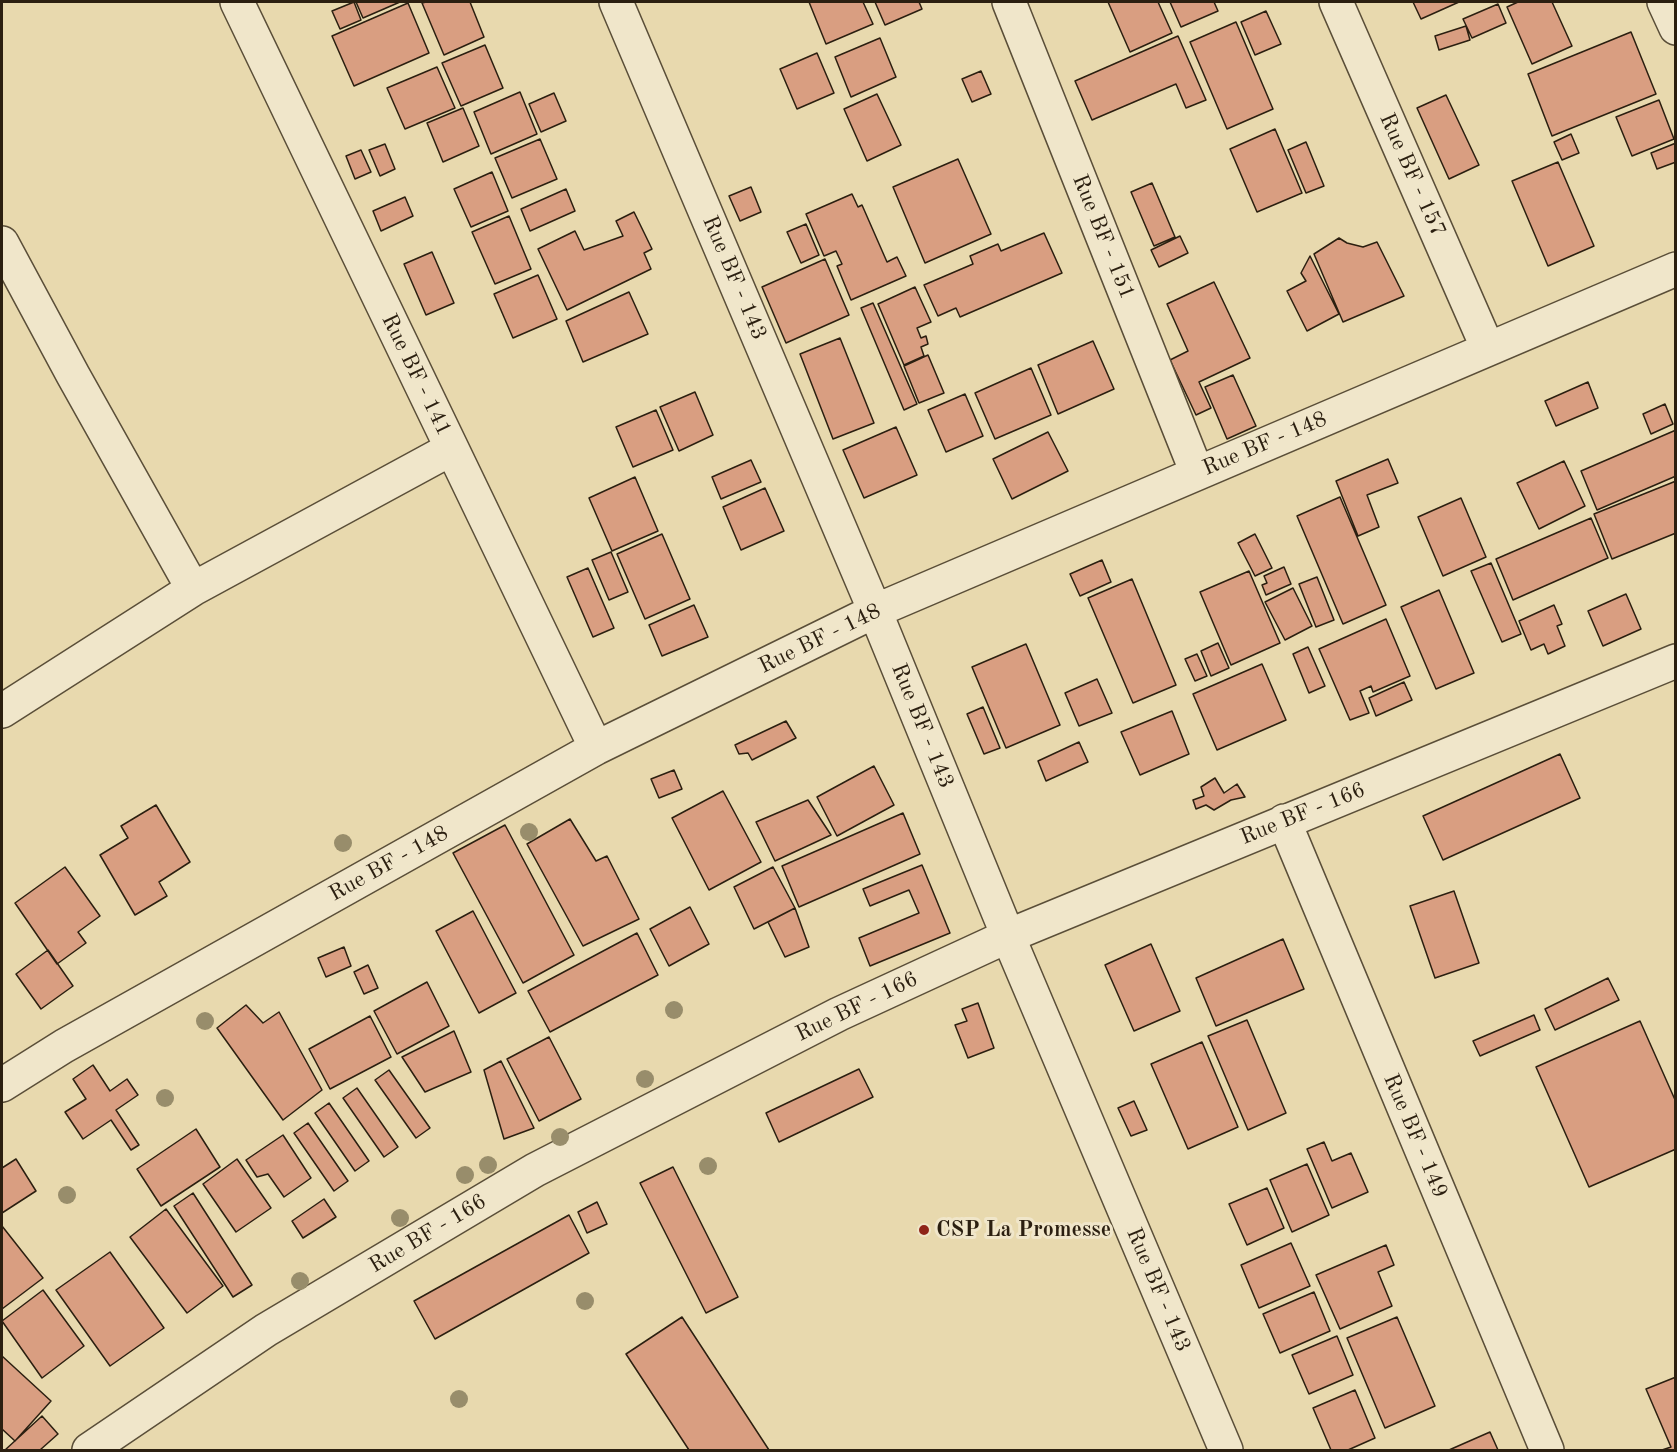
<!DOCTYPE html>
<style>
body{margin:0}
#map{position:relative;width:1677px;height:1452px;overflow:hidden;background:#e8d9ae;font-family:"Old Standard TT",serif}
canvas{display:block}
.frame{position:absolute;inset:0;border:3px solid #2b1f10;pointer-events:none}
</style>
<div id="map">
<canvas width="1677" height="1452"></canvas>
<div class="frame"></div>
</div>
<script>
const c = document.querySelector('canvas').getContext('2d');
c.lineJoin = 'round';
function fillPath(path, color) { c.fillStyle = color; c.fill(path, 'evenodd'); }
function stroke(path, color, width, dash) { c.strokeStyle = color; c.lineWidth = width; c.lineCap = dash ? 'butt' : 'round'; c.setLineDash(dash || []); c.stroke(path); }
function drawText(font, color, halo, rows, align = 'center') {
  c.font = font + ' "Old Standard TT",serif'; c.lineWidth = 6; c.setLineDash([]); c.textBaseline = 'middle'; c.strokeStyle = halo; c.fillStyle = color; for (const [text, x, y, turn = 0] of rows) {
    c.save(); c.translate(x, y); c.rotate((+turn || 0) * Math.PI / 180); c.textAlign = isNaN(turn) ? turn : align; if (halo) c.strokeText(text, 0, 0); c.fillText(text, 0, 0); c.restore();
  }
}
const building = new Path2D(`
 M354,2L361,20L340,29L332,11Z
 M356,2H400L363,18Z
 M426,2H470L484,37L444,55L422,3Z
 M809,2H863L873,24L826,44Z
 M875,2H919L922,9L885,25Z
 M1108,2H1158L1172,33L1130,52Z
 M1170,2H1214L1218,11L1181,27Z
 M1413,2H1459L1421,19Z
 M1518,2H1552L1572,46L1532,64L1507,7Z
 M408,3L429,53L354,86L332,36Z
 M1498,4L1506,23L1472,38L1463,19Z
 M1266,11L1281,44L1255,55L1241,22Z
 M1236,22L1273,109L1227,129L1190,42Z
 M1466,26L1470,40L1439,50L1435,36Z
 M1631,32L1656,94L1552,136L1528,74Z
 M1178,36L1206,100L1186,108L1176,84L1092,120L1075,81Z
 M880,38L896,77L851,97L835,57Z
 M485,45L503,88L461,106L442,63Z
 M817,53L834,93L797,109L780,69Z
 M437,67L455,108L405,129L387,88Z
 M981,71L991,94L972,102L962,79Z
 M520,92L537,134L491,154L474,112Z
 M554,93L566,121L541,132L529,104Z
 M877,94L901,145L867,161L844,109Z
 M1446,95L1479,165L1449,179L1417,108Z
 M1659,100L1674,139L1632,156L1616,117Z
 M463,108L479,146L443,162L427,123Z
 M1275,129L1302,193L1257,212L1230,149Z
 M1571,134L1579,153L1562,160L1554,142Z
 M540,139L557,179L512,198L495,158Z
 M1306,142L1324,186L1306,193L1288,150Z
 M1676,143V162L1657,169L1651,153Z
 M385,144L395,169L380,176L369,150Z
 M361,150L371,172L355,179L346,156Z
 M958,159L991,234L925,263L893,187Z
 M1558,162L1594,246L1548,266L1512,181Z
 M492,172L508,211L471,227L454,189Z
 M1152,183L1175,237L1154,246L1131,192Z
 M751,187L761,212L740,221L729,196Z
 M566,189L575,211L530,231L521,209Z
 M852,194L858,207L862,205L887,262L897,257L906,276L851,300L837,266L842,264L836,251L824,256L806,214Z
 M405,197L413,216L381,231L373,211Z
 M634,212L652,249L644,253L651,269L567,310L538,249L575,231L584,250L623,236L616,221Z
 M509,216L531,269L495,284L472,232Z
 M806,224L819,255L801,263L787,232Z
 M1044,233L1062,273L960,317L956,308L938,316L924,285L973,264L970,256L998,244L1001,251Z
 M1180,236L1188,253L1159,267L1151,250Z
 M1339,238L1347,243L1363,247L1377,242L1404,296L1343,322L1314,254Z
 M432,252L454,303L426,315L404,264Z
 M1310,256L1339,314L1307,331L1287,291L1306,281L1301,273Z
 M825,259L849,315L786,343L762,287Z
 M538,275L557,319L513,338L494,294Z
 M1214,282L1250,358L1199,382L1211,408L1196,415L1170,360L1188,351L1167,304Z
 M915,287L931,322L917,328L921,338L926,336L928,344L921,347L924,356L904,365L878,304Z
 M629,292L648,334L583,362L566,321Z
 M873,303L917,404L904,410L861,308Z
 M840,338L874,423L833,439L800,354Z
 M1093,341L1114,389L1058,414L1038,365Z
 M928,355L944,393L919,403L904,366Z
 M1031,368L1051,415L995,439L975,393Z
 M1233,375L1256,426L1227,439L1205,387Z
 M1588,382L1598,408L1556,426L1545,401Z
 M695,392L713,435L679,451L660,407Z
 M965,394L983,436L946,452L928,410Z
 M1665,404L1673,424L1651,434L1643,414Z
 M656,410L673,450L633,467L616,427Z
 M896,427L917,475L864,498L843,450Z
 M1676,430V476L1597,510L1581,471Z
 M1048,432L1068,471L1012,499L993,459Z
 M1388,459L1398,483L1367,495L1379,527L1358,536L1336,481Z
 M751,460L761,482L721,499L712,477Z
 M1564,461L1585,506L1539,529L1517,483Z
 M635,477L658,531L612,551L589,498Z
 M1676,481V533L1612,559L1594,514Z
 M765,488L784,531L741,550L723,507Z
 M1340,497L1386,605L1343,624L1297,516Z
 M1461,498L1486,557L1443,576L1418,517Z
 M1591,518L1608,558L1513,600L1496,559Z
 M662,534L690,599L645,619L617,554Z
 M1255,534L1272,568L1255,576L1238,543Z
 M611,552L628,592L609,600L592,560Z
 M1102,560L1111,582L1080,596L1070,574Z
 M1491,563L1521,634L1502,642L1471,571Z
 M1284,567L1291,584L1266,595L1262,585L1267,583L1264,576Z
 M588,568L614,628L593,637L567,577Z
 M1249,571L1280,643L1231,665L1200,592Z
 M1317,577L1334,620L1316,627L1299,584Z
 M1132,579L1176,685L1133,703L1088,598Z
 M1293,588L1312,626L1285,640L1265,602Z
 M1439,590L1474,673L1436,689L1401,607Z
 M1626,594L1641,629L1603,646L1588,611Z
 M694,605L708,637L662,656L649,625Z
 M1554,605L1562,624L1557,626L1565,646L1548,654L1544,644L1531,650L1519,621Z
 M1386,619L1410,676L1373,692L1371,686L1360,691L1369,713L1350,720L1319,649Z
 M1218,643L1229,668L1211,676L1201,651Z
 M1026,644L1060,725L1006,748L972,667Z
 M1308,647L1325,686L1309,693L1293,654Z
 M1197,654L1207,676L1195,681L1185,659Z
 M1262,664L1286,720L1217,750L1193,694Z
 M1097,679L1112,713L1079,726L1065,693Z
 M1404,682L1412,700L1376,716L1369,698Z
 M983,707L1000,748L984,754L967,714Z
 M1172,711L1189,754L1140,775L1121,732Z
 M786,721L796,738L752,760L748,753L739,754L735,745Z
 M1079,742L1088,762L1046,781L1038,761Z
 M1560,754L1580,798L1443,860L1423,816Z
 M874,766L894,805L837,836L817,797Z
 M674,770L682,789L659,798L651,779Z
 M1215,778L1224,793L1237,784L1245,797L1231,800L1214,810L1206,805L1196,809L1193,800L1204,796L1201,787Z
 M723,791L761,862L709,890L672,818Z
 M808,800L831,835L775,861L756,822Z
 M156,805L190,862L159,882L167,896L135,915L100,855L128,838L121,826Z
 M903,813L920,854L799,907L782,866Z
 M570,819L596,861L607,856L639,919L583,946L527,844Z
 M505,825L574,955L523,983L453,853Z
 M922,865L950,933L870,966L859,938L919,913L909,890L870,906L863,889Z
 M65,867L100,916L78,932L86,943L57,964L15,903Z
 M773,867L795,908L754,929L734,887Z
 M1454,891L1479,963L1435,978L1410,906Z
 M690,907L709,944L669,966L650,929Z
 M795,908L809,947L785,957L768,922Z
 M473,911L516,993L479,1013L436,931Z
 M637,933L658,975L550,1032L528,991Z
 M1283,939L1304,989L1216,1026L1196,978Z
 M1151,944L1180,1011L1134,1031L1105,965Z
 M344,947L351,966L326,977L318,958Z
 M48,950L73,986L41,1009L16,974Z
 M368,965L378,988L364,994L354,972Z
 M1608,978L1619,1000L1555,1030L1545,1009Z
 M427,982L449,1026L397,1054L374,1011Z
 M978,1003L994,1048L968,1058L955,1025L967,1021L962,1009Z
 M246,1005L263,1023L279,1012L322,1090L283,1120L217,1028Z
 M1534,1015L1540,1030L1480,1056L1473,1041Z
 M370,1016L391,1057L330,1089L309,1049Z
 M1247,1020L1286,1113L1248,1130L1208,1036Z
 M1640,1021L1676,1102V1149L1589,1187L1536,1067Z
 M454,1031L471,1072L425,1092L402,1057Z
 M549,1037L581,1099L539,1121L507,1059Z
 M1202,1042L1238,1127L1188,1149L1151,1064Z
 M501,1061L534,1128L504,1139L484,1070Z
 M93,1065L110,1091L127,1079L138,1095L116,1110L139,1145L131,1150L111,1120L83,1139L65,1112L86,1099L73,1079Z
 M859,1069L873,1097L779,1142L766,1113Z
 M389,1070L430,1128L416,1138L375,1080Z
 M357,1088L398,1147L384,1157L343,1098Z
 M1134,1101L1147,1130L1131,1136L1118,1108Z
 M329,1103L369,1161L355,1171L315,1113Z
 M308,1123L348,1181L334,1191L294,1133Z
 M196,1129L220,1167L161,1206L137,1169Z
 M283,1135L311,1178L284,1197L268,1174L257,1177L246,1160Z
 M1324,1142L1332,1161L1351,1153L1368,1192L1332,1208L1307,1149Z
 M16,1159L36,1191L2,1213V1168Z
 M237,1159L271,1208L236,1232L203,1184Z
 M1307,1164L1329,1215L1292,1232L1270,1180Z
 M673,1167L738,1297L706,1313L640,1183Z
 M1267,1188L1284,1228L1247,1245L1229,1204Z
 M193,1193L252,1285L233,1297L174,1206Z
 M324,1199L336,1217L303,1238L292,1221Z
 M597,1202L607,1224L587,1233L578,1212Z
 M166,1209L223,1286L187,1313L130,1237Z
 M569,1215L589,1253L435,1339L414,1301Z
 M2,1226L43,1278L2,1309Z
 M1291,1243L1310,1286L1259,1308L1241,1265Z
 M1386,1245L1394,1265L1378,1272L1392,1306L1340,1329L1316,1275Z
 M110,1252L164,1328L110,1366L56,1290Z
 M43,1290L84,1346L42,1378L2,1321Z
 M1314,1292L1330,1331L1280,1353L1263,1314Z
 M682,1317L769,1450H689L626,1354Z
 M1397,1317L1435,1406L1385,1428L1347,1338Z
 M1337,1336L1353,1375L1309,1394L1292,1355Z
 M2,1356L51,1401L15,1441L2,1429Z
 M1676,1377V1450H1662L1671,1447L1646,1389Z
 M1355,1390L1375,1438L1348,1450H1331L1313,1408Z
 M42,1416L58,1434L40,1450H5Z
 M1490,1432L1498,1450H1449Z`);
const minor = new Path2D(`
 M237,2L596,748
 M616,2L875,611L1008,936L1226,1450
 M1009,2L1197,473
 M1336,2L1488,349
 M1664,2L1676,28
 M2,243L73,375L193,589
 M2,711L193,589L451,449
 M1284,821L1547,1450
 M2,1085L64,1046L596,748L875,611L1676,269
 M89,1450L266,1330L535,1170L839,1014L1008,936L1676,661`);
const trees = [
 [529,832],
 [343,843],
 [674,1010],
 [205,1021],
 [645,1079],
 [165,1098],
 [560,1137],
 [488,1165],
 [708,1166],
 [465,1175],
 [67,1195],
 [400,1218],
 [300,1281],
 [585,1301],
 [459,1399]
];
const markers = [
 [924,1230,6,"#8f2418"]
];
const streetNames = [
 ["Rue BF - 157",1412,175,66],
 ["Rue BF - 151",1103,237,68],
 ["Rue BF - 143",734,278,67],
 ["Rue BF - 141",416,375,64],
 ["Rue BF - 148",1265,444,-23],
 ["Rue BF - 148",820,639,-26],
 ["Rue BF - 143",922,726,68],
 ["Rue BF - 166",1303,814,-22],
 ["Rue BF - 148",389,864,-29],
 ["Rue BF - 166",857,1007,-26],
 ["Rue BF - 149",1415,1136,67],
 ["Rue BF - 166",428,1234,-31],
 ["Rue BF - 143",1158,1290,67]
];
const poiNames = [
 ["CSP La Promesse",936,1230]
];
fillPath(building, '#d99e81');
stroke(building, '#2b1f10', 1.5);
stroke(minor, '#5a4e38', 36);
stroke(minor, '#f0e6ca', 33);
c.fillStyle = '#988d6b';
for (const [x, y] of trees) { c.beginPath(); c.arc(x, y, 9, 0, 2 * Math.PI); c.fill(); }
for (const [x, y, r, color] of markers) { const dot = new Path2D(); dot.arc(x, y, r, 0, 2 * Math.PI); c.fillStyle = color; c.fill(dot); stroke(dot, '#f0e6ca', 2); }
drawText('22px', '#2b1f10', '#f0e6ca', streetNames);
drawText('bold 22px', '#2b1f10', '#f0e6ca', poiNames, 'left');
</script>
